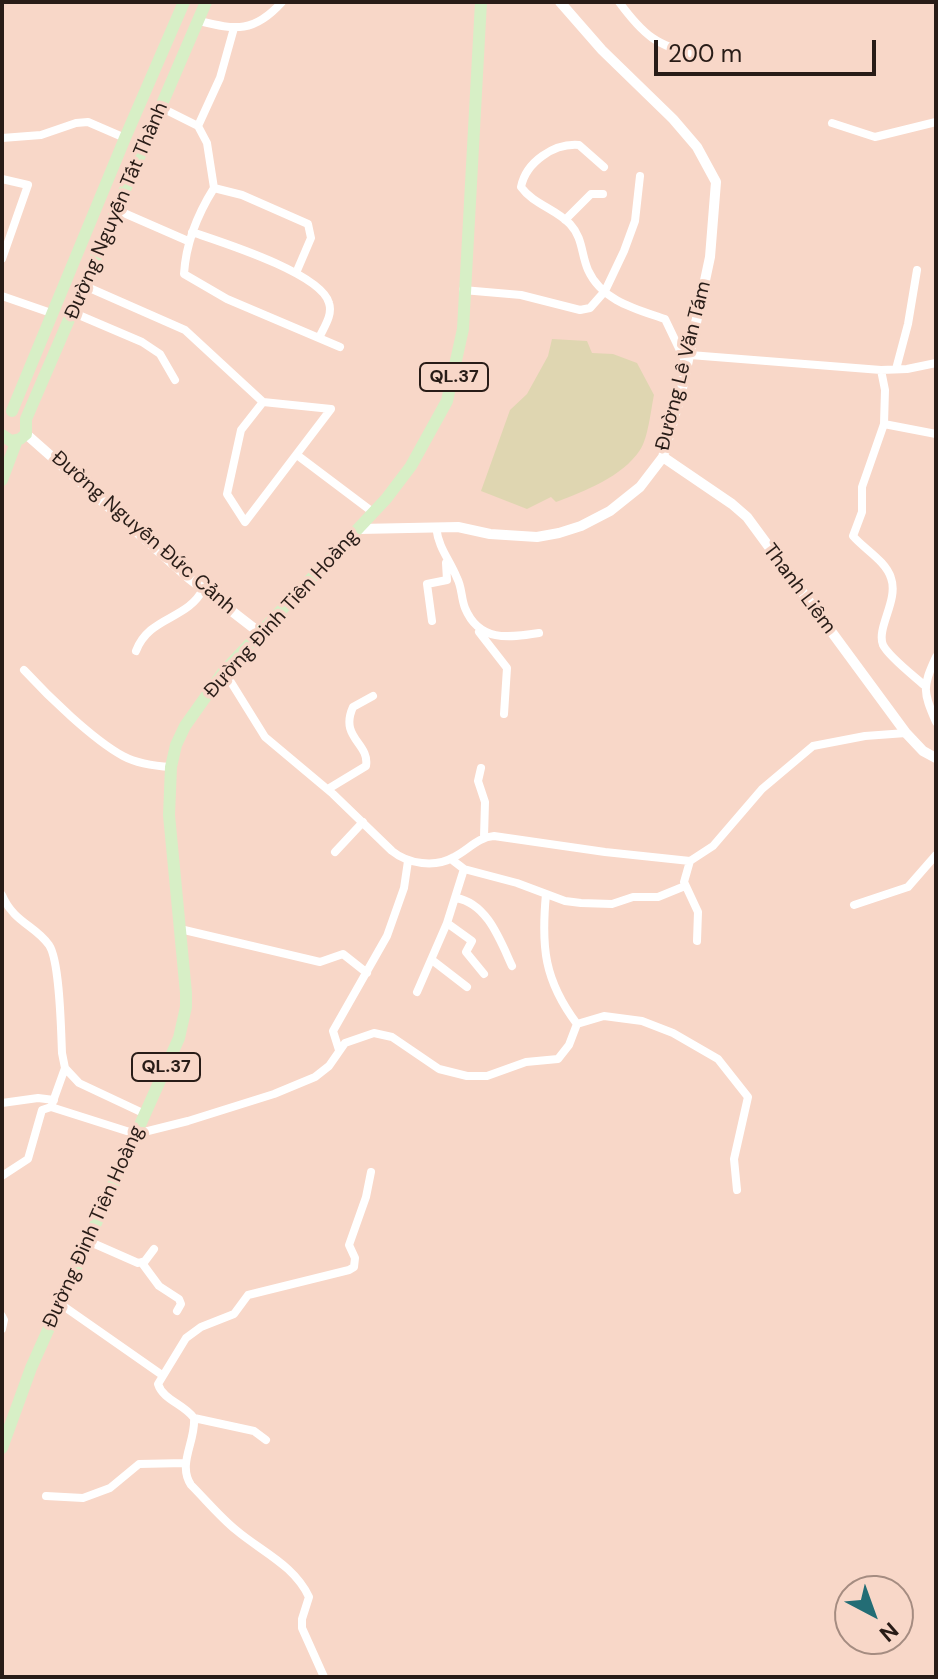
<!DOCTYPE html>
<meta charset="utf-8">
<style>
body{margin:0}
#map{position:relative;width:938px;height:1679px;overflow:hidden;background:#f8d7c8;font-family:"DM Sans",sans-serif}
canvas{display:block}
.frame{position:absolute;inset:0;border:4px solid #281c17;pointer-events:none}
.north{position:absolute;left:834px;top:1575px;width:80px;height:80px;box-sizing:border-box;background:#f8d7c8;border:2px solid #a58c81;border-radius:50%;rotate:139deg;font-size:22px;font-weight:700;line-height:32px;text-align:center;color:#281c17}
.north::after{content:'';display:block;margin:auto;width:28px;height:36px;background:#236d75;clip-path:polygon(50% 0,100% 100%,50% 72%,0 100%)}
.scale{position:absolute;left:654px;top:40px;width:222px;height:36px;box-sizing:border-box;border:4px solid #281c17;border-top:0;padding-left:10px;font-size:24px;line-height:28px;white-space:nowrap;color:#281c17;-webkit-text-stroke:6px #f8d7c8;paint-order:stroke}
</style>
<div id="map">
<canvas width="938" height="1679"></canvas>
<div class="frame"></div>
<div class="north">N</div>
<div class="scale">200 m</div>
</div>
<script>
const c = document.querySelector('canvas').getContext('2d');
c.lineJoin = 'round';
function fillPath(path, color) { c.fillStyle = color; c.fill(path, 'evenodd'); }
function stroke(path, color, width, dash) { c.strokeStyle = color; c.lineWidth = width; c.lineCap = dash ? 'butt' : 'round'; c.setLineDash(dash || []); c.stroke(path); }
function drawText(font, color, halo, rows, align = 'center') {
  c.font = font + ' "DM Sans",sans-serif'; c.lineWidth = 7; c.setLineDash([]); c.textBaseline = 'middle'; c.strokeStyle = halo; c.fillStyle = color; for (const [text, x, y, turn = 0] of rows) {
    c.save(); c.translate(x, y); c.rotate((+turn || 0) * Math.PI / 180); c.textAlign = isNaN(turn) ? turn : align; if (halo) c.strokeText(text, 0, 0); c.fillText(text, 0, 0); c.restore();
  }
}
const sand = new Path2D(`
 M552,339L587,341L592,353L613,354L637,363L654,395C651,409 648,439 640,450C622,477 585,491 556,502L551,497L527,509L481,491L510,410L527,394L548,356Z`);
const minor = new Path2D(`
 M619,2C644,36 656,45 697,56
 M199,21C236,30 254,33 282,2
 M160,107L198,126L207,143L214,188C197,215 186,242 184,274L227,299L340,347
 M832,123L875,137L936,122
 M198,126L220,78L234,28
 M2,138L41,135L76,123L88,122L125,138
 M604,167L579,145C554,143 526,162 521,187C533,204 556,209 570,224C583,238 581,254 588,270C602,301 636,309 665,319L687,365
 M2,179L28,185L2,259
 M214,188L242,195L308,224L311,238L296,273
 M117,210L188,241
 M565,220L591,194H603
 M192,232C221,242 321,273 329,303C333,315 324,327 319,338
 M85,286L185,330L263,402L331,409L245,522L227,494L241,430L263,402
 M463,290L521,295L580,310L590,308L605,291L624,251L635,221L640,176
 M2,296L54,314
 M74,313L142,342L160,354L175,380
 M690,355L881,370L907,369L936,363
 M896,369L908,324L917,270
 M881,370L885,390L884,424L862,487V512L853,536C864,549 886,561 891,578C899,600 876,628 883,645C889,657 914,676 924,685
 M884,424L936,434
 M297,455L374,513
 M436,527C439,550 449,558 457,578C462,587 461,598 465,608C479,642 508,638 539,633
 M432,621L427,584L447,580L446,563
 M479,632L507,668L504,714
 M136,651C149,616 188,620 203,589
 M936,657C922,687 923,692 936,722
 M24,670C48,696 92,739 123,756C138,764 154,766 171,767
 M224,671L265,737L333,794L392,851C408,864 435,868 454,857C468,850 478,837 494,836L605,852L690,861L713,846L762,789L813,746L865,736L906,733
 M481,768L478,781L485,802L484,837
 M328,789L366,766C370,743 339,738 353,707L373,696
 M335,852L363,822
 M451,859L464,869L517,883L565,901L581,903L612,904L633,897H658L685,886
 M690,861L684,882L698,912L697,941
 M546,894C541,947 544,980 577,1024
 M2,895C14,923 35,925 49,945C60,961 61,1031 62,1053L65,1068L79,1083L145,1114
 M456,898C487,903 500,940 512,966
 M854,905L908,887L936,855
 M447,923L472,941L466,952L484,974
 M180,929L320,962L343,954L367,973
 M432,960L467,987
 M417,992L447,923L464,869
 M339,1050L333,1031L387,936L404,888L408,861
 M2,1103L38,1098L54,1100
 M51,1107L136,1134L188,1121L274,1094L315,1077L329,1066L345,1043L374,1033L392,1037L439,1069L467,1076H487L526,1062L558,1059L569,1045L577,1024L604,1016L642,1021L673,1033L718,1059L748,1097L734,1159L737,1190
 M2,1176L28,1159L42,1110L51,1107L65,1068
 M88,1241L138,1263L145,1261L154,1249
 M142,1263L159,1286L179,1299L181,1304L177,1311
 M59,1303L162,1375
 M2,1316L4,1320L2,1329
 M194,1418L254,1431L266,1440
 M46,1496L83,1498L110,1488L139,1464L185,1463
 M324,1677L302,1628V1619L309,1597C294,1565 262,1552 236,1530C220,1517 206,1500 191,1485C177,1464 196,1441 194,1418C184,1404 163,1400 158,1384L186,1338L201,1327L234,1314L248,1295L349,1270L354,1267L355,1258L349,1245L366,1197L371,1172`);
const tertiary = new Path2D(`
 M26,434L189,578L260,633
 M663,457L732,504L747,517L906,733L923,751L936,758
 M359,529L458,527L490,534L537,537L559,533L581,526L610,511L640,487L663,457L681,393L710,257L716,182L697,147L673,119L602,50L560,2`);
const primary = new Path2D(`
 M12,411L125,138L184,2
 M2,435L11,441L20,439L26,434V419L206,2
 M2,480L17,440
 M2,1448L31,1368L179,1038L186,1007V993L169,815L171,767L176,745L185,726L224,671L386,499L411,466L447,401L463,329L481,2`);
const shields = [
 [454,377,68],
 [166,1067,68]
];
const shieldNames = [
 ["QL.37",454,377],
 ["QL.37",166,1067]
];
const streetNames = [
 ["Đường Nguyễn Tất Thành",117,211,-67],
 ["Đường Lê Văn Tám",684,366,-76],
 ["Đường Nguyễn Đức Cảnh",143,533,41],
 ["Thanh Liêm",799,589,53],
 ["Đường Đinh Tiên Hoàng",282,614,-48],
 ["Đường Đinh Tiên Hoàng",94,1227,-66]
];
fillPath(sand, '#dfd6b1');
stroke(minor, '#fff', 8);
stroke(tertiary, '#fff', 10);
stroke(primary, '#d7efc6', 12);
for (const [x, y, w] of shields) { const box = new Path2D(); box.roundRect(x - w / 2, y - 14, w, 28, 6); c.fillStyle = '#f8d7c8'; c.fill(box); stroke(box, '#281c17', 2); }
drawText('bold 18px', '#281c17', null, shieldNames);
drawText('20px', '#281c17', '#f8d7c8', streetNames);
</script>
